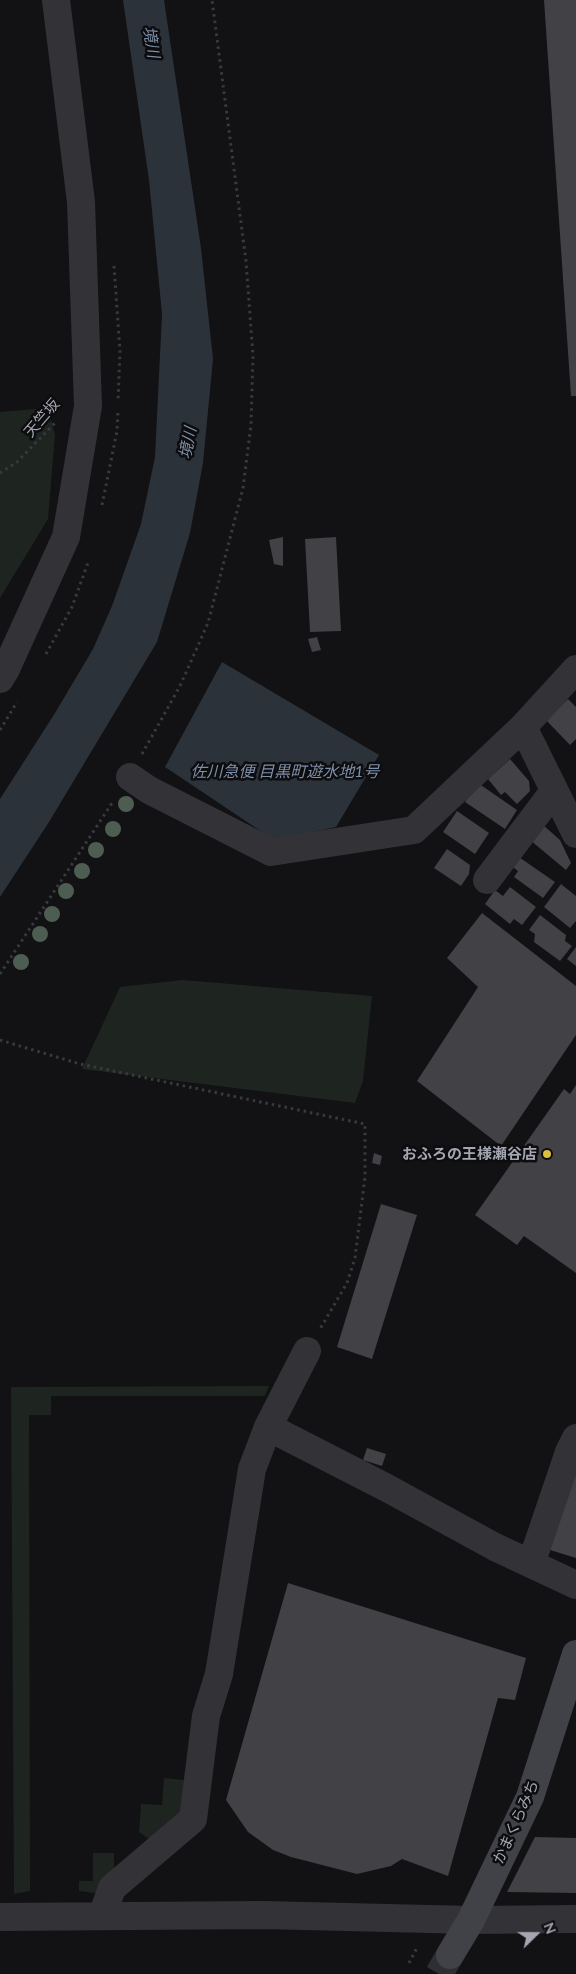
<!DOCTYPE html>
<meta charset="utf-8">
<style>
body{margin:0}
#map{position:relative;width:576px;height:1974px;overflow:hidden;background:#121113;font-family:Lato,sans-serif}
canvas{display:block}
.north{position:absolute;left:511px;top:1909px;width:50px;height:50px;-webkit-text-stroke:4px #0d0c0e;paint-order:stroke;rotate:68deg;font-size:14px;font-weight:700;line-height:20px;text-align:center;color:#a4a7b2}
.north::after{content:'';display:block;margin:auto;width:18px;height:22px;background:#a4a7b2;clip-path:polygon(50% 0,100% 100%,50% 72%,0 100%)}
</style>
<div id="map">
<canvas width="576" height="1974"></canvas>
<div class="north">N</div>
</div>
<script>
const c = document.querySelector('canvas').getContext('2d');
c.lineJoin = 'round';
function fillPath(path, color) { c.fillStyle = color; c.fill(path, 'evenodd'); }
function stroke(path, color, width, dash) { c.strokeStyle = color; c.lineWidth = width; c.lineCap = dash ? 'butt' : 'round'; c.setLineDash(dash || []); c.stroke(path); }
function drawText(font, color, halo, rows, align = 'center') {
  c.font = font + ' Lato,"Noto Sans JP",sans-serif'; c.lineWidth = 5; c.setLineDash([]); c.textBaseline = 'middle'; c.strokeStyle = halo; c.fillStyle = color; for (const [text, x, y, turn = 0] of rows) {
    c.save(); c.translate(x, y); c.rotate((+turn || 0) * Math.PI / 180); c.textAlign = isNaN(turn) ? turn : align; if (halo) c.strokeText(text, 0, 0); c.fillText(text, 0, 0); c.restore();
  }
}
const green = new Path2D(`
 M48,408L55,435L48,519L0,598V412Z
 M183,980L372,996L363,1081L355,1103L82,1069L120,987Z
 M269,1386L265,1396H51V1415H29L30,1891L14,1894L11,1387Z
 M164,1778L184,1780L181,1815L149,1839L139,1832L141,1804L162,1805Z
 M93,1853H114V1872L95,1893L79,1891V1881H93Z`);
const water = new Path2D(`
 M123,0H164L201,248L213,359L203,463L190,533L157,642L49,822L0,897V799L55,713L93,649L112,606L141,524L155,457L162,314L149,180Z
 M222,662L379,755L336,827L274,840L165,767Z`);
const building = new Path2D(`
 M544,0H576V396H571Z
 M283,537V566L274,564L269,540Z
 M336,537L341,631L310,632L305,539Z
 M317,637L321,650L312,652L308,639Z
 M568,699L576,707V739L570,745L546,720Z
 M510,759L529,781L530,791L517,804L505,792L501,795L488,779Z
 M478,783L517,810L505,829L465,802Z
 M457,811L489,833L475,854L443,832Z
 M543,825L560,840L571,863L566,870L530,840Z
 M447,849L470,865L469,874L461,886L434,868Z
 M516,855L555,882L543,898L514,877L518,871L509,864Z
 M561,884L576,896V921L570,928L544,907Z
 M510,887L536,907L522,925L514,919L510,924L485,904L495,890L503,896Z
 M482,913L576,986V1035L501,1146L417,1081L478,987L447,958Z
 M540,915L566,935L565,941L572,946L560,961L534,942L535,934L529,930Z
 M576,947V966L567,959Z
 M576,1085V1273L524,1236L517,1245L475,1215L564,1089L570,1094Z
 M374,1153L382,1156L380,1165L372,1163Z
 M381,1204L417,1215L372,1359L337,1347Z
 M367,1448L386,1454L382,1466L363,1460Z
 M576,1469V1558L550,1550Z
 M288,1583L526,1658L515,1700L498,1698L448,1876L402,1859L391,1866L357,1874L291,1857L273,1850L248,1832L226,1800Z
 M535,1837L576,1838V1893L507,1892Z`);
const secondaryTunnel = new Path2D(`
 M439,1974L450,1955`);
const path = new Path2D(`
 M114,266L120,351L118,402
 M0,473L17,462L55,423
 M102,505L117,431L118,410
 M46,654L72,607L89,560
 M0,730L17,702
 M142,754L180,686L208,623L243,488L251,425L253,356L246,261L212,0
 M0,974L114,800
 M0,1040L80,1064L365,1124V1177L355,1258L347,1283L320,1329
 M409,1963L418,1946`);
const minor = new Path2D(`
 M0,679L6,669L66,537L88,406L81,202L56,0
 M523,727L576,834
 M130,777L149,790L271,852L414,830L523,727L576,669
 M487,880L554,791
 M268,1427L387,1488L495,1547L576,1585
 M531,1564L569,1452L576,1438
 M102,1916L112,1888L193,1819L206,1716L219,1674L252,1469L268,1427L307,1351
 M0,1917L263,1915L471,1920L576,1919`);
const secondary = new Path2D(`
 M450,1955L471,1920L530,1797L576,1654`);
const trees = [
 [126,804],
 [113,829],
 [96,850],
 [82,871],
 [66,891],
 [52,914],
 [40,934],
 [21,962]
];
const markers = [
 [547,1154,5,"#ddbe3f"]
];
const streetNames = [
 ["天竺坂",42,418,-49],
 ["かまくらみち",516,1822,-66]
];
const poiNames = [
 ["おふろの王様瀬谷店",537,1154]
];
const waterNames = [
 ["境川",151,42,81],
 ["境川",188,443,-79],
 ["佐川急便 目黒町遊水地1号",285,772]
];
fillPath(green, '#1e2520');
fillPath(water, '#2c323a');
fillPath(building, '#414146');
stroke(secondaryTunnel, '#2f2f33', 28, [28, 14]);
stroke(path, '#393a3e', 3, [2.5, 4]);
stroke(minor, '#333337', 28);
stroke(secondary, '#414247', 28);
c.fillStyle = '#4d5d51';
for (const [x, y] of trees) { c.beginPath(); c.arc(x, y, 8, 0, 2 * Math.PI); c.fill(); }
for (const [x, y, r, color] of markers) { const dot = new Path2D(); dot.arc(x, y, r, 0, 2 * Math.PI); c.fillStyle = color; c.fill(dot); stroke(dot, '#0d0c0e', 2); }
drawText('15px', '#a4a7b2', '#0d0c0e', streetNames);
drawText('bold 15px', '#a4a7b2', '#0d0c0e', poiNames, 'right');
drawText('italic 16px', '#7e8faa', '#0d0c0e', waterNames);
</script>
